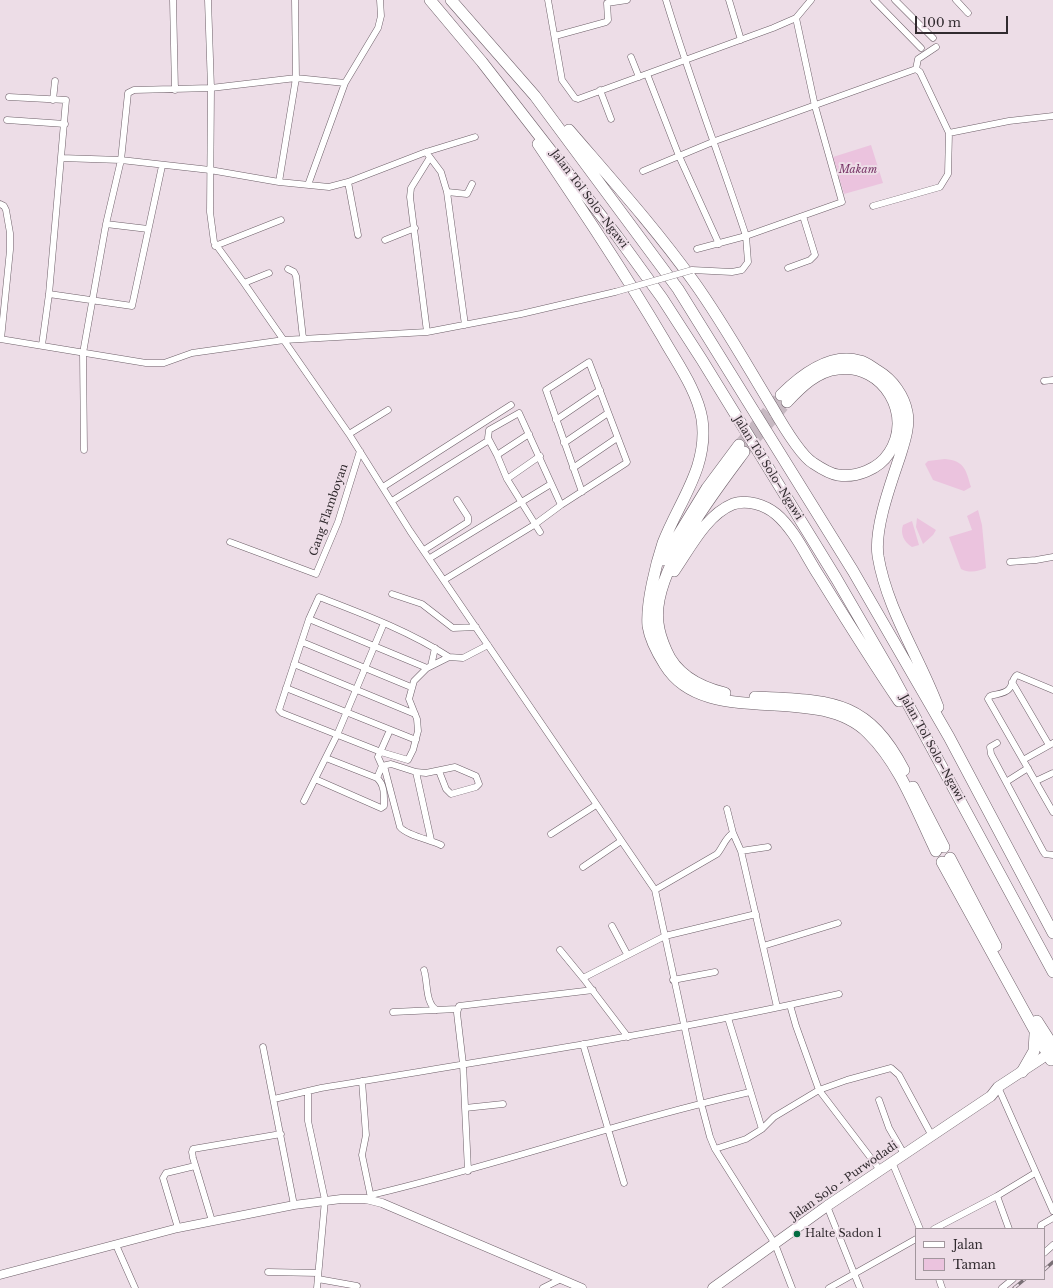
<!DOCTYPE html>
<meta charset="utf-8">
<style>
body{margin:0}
#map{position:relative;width:1053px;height:1288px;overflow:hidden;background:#eddde7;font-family:"Libre Baskerville",serif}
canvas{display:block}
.legend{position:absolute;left:915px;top:1228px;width:130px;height:52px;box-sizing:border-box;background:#eddde7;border:1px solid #a2969d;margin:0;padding:5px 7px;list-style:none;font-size:12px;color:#312b2f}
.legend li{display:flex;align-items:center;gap:8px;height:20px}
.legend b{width:20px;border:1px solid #a2969d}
.scale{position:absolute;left:915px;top:16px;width:93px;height:18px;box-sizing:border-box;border:2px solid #312b2f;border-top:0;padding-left:5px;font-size:12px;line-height:14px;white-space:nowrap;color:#312b2f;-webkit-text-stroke:3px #eddde7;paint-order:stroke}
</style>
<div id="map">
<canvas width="1053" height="1288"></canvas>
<ul class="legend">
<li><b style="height:5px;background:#fff"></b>Jalan</li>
<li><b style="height:11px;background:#ebc3de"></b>Taman</li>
</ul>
<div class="scale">100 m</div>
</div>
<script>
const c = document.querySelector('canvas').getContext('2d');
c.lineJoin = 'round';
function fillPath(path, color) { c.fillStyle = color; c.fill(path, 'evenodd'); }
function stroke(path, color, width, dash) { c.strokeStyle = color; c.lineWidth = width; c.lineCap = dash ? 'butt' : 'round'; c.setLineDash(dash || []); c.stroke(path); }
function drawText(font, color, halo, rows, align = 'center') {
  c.font = font + ' "Libre Baskerville",serif'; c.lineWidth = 4; c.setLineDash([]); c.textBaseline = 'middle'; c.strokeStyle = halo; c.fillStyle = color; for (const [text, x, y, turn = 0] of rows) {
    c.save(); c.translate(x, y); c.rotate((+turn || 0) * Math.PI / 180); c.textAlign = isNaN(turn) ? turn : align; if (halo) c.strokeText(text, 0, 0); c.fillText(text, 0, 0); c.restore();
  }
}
const green = new Path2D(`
 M871,145L883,183L844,194L833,157Z
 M945,459C965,461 966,470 971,487L964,491L933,480L925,464L928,461Z
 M978,510L982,525L986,568C977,572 969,573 961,569L949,537L972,530L967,516Z
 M917,518L936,530L933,535L923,544L916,527Z
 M912,521L919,545L912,547C904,542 900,534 903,525Z`);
const motorwayTunnel = new Path2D(`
 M739,445L781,395
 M744,452L787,402`);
const minor = new Path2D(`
 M173,0L175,90
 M208,0L211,88L210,212L214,242L244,283L349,434L410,531L655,890L701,1103L710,1137L715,1149L775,1244L792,1288
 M548,0L562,80L575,98L578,99L773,28L796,18L811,0
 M666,0C690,80 720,157 746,236L697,249
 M729,0L741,40
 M874,0L921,48
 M895,0L933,38
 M956,0L968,13
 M555,36L606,22L608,20L607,3L627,0
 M631,57L639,77
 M916,69L918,59L936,47
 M647,74L679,156L719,244
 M600,90L611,119
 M9,97L66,100L49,294L42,345
 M53,100L55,81
 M7,120L65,124
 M426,152L441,172L447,192L465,325
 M61,158L121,160L210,170L279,182L329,187L348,182L426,152L475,137
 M643,171L715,141L916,69L920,72L949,133L1009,121L1053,116
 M279,182L296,78L345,83
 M348,182L358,235
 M308,185L345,83L378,28L381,16L380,0
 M447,192L467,194L472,184
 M0,204L4,206L6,210L10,233V250L1,339
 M873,206L940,187L948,174L949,133
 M106,224L148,229
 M385,240L415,228
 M215,246L281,220
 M788,268L810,260L815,255L803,216
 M288,269L294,272L296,276L303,338
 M692,270L732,272L742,270L748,262L746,236L842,202L815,106L796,18
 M244,283L269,273
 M49,294L132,306L162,166
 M427,332L410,197L411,188L429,159
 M0,339L146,363H164L192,353L284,340L427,332L521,314L615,292
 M1044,381L1053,380
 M556,420L600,390
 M349,434L388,410
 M564,443L608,413
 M84,450L83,353L106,224L121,160L128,93L134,90L211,88L296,78L295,0
 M497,455L529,434
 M573,468L617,438
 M507,479L540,456
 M383,487L511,405
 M392,501L486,442
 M540,532L507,479L497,455L488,438L489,430L519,413L561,505
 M230,542L316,574L338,522L360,451
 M424,550L468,522V517L457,500
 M430,558L551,484
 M1010,562L1036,560L1053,557
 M444,580L534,525L561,505L626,463L627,462L589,362L546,390L582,492
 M392,594L422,604L453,628L476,627
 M309,619L427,668
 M302,642L411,687
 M449,657C409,631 363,614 319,597L309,619L279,710L282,713L381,752L408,760L413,750L418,731L417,719L409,699L414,681L427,668L449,657L463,658L488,645
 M294,664L415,714
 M431,666L435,648
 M1012,682L1049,745
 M286,688L416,740
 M1053,690L1017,675C1012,678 1013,685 1009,689C1005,694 996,694 990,696L988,699L1053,812
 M997,743L990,747L991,754L1043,851L1045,854L1053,855
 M326,758L377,778L382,766
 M1023,760L1053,743
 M382,766L391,764L416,772L431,840
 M382,766L378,757L390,730
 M384,766L400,827C406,835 431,840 441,845
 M416,772L426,773L455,767L476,776L479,784L476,787L451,794L446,789L439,771
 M315,779L381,808L384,806C384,797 385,785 377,778
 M1036,781L1053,773
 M1006,782L1028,768
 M304,801L337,735L384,623
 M727,809L733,833L741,851L777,1007
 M551,834L596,805
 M741,851L768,847
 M583,867L621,841
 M655,890L717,854C723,847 725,838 733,833
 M612,926L627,954
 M763,946L838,923
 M560,950L583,978
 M424,970C428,982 425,1004 437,1010
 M673,980L715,972
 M790,1005L796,1026L819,1090L880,1170
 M393,1012L457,1009
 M728,1018L762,1129
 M628,1037L583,978L665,936L756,914
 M583,1044L624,1183
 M263,1047L294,1205
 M362,1081L366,1135L362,1155L371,1198
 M998,1087L1053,1211
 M308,1091V1121L325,1200L317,1288
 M274,1099L321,1088C494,1059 668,1033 839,994
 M879,1100L889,1128L904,1154
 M465,1108L503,1104
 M715,1149L746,1139L762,1129L774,1117L819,1090L847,1080L891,1068L899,1075L932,1136
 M892,1162L920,1229
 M468,1171L463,1064L457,1013L459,1006L593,990
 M371,1195C499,1165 622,1121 750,1092
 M997,1196L1009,1229
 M827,1206L860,1288
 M212,1221L193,1158L192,1152L193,1149L281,1134
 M178,1228L163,1178L166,1173L195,1166
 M934,1229L997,1196L1035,1173
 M1041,1229V1225L1053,1218
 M116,1245L135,1288
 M1044,1253L1053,1245
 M268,1272L318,1273
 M318,1279L357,1286
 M939,1279L942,1288
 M543,1288L561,1279
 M829,1288L916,1239
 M1002,1288L1013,1279`);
const tertiary = new Path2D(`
 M0,1275L178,1228L294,1205L341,1199H366L382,1203L582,1288`);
const primary = new Path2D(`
 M713,1288L827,1206L991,1096L998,1087L1053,1051`);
const motorway = new Path2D(`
 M430,0L482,62L617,236L662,298L702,360L836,578L890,671L1053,972
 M451,0L535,96L678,289L853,571L949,737L1053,933
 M569,130C612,180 656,229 694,282C722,321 746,364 771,405C779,419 800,455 813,463C819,467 830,474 838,475C856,478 879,469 889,453C914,416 884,363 838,369C817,371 801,387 787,402
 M538,144C581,208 624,272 663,338C677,363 697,390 702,419C709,467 679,501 663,543C656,564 646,604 648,626C650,639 658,654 665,665C706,731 816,681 868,733C900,764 917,812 936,851
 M781,395C801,375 830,352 860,361C866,362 873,368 878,371C893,380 904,396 907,412C910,426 904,443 900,456C891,483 874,528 878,556C887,610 919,656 938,707
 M663,560L707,488L739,445
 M674,571C690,548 706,515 733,504C747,499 765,505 776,514C794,529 806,556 819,576C845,618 871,660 899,701
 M725,693C700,687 676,674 666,650C662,641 659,632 658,623C651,573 715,491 744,452
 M755,697C829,701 866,697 904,770
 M913,787L944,847
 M950,858L996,946
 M942,862L1051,1060
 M1037,1021L1053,1046
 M1022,1072L1034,1051L1035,1034`);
const rail = new Path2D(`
 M1044,1270L1053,1262
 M1014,1288L1025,1279`);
const minorBridge = new Path2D(`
 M615,292L692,270`);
const markers = [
 [797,1234,4,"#036c42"]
];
const parkNames = [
 ["Makam",858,170]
];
const streetNames = [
 ["Jalan Tol Solo–Ngawi",589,199,53],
 ["Jalan Tol Solo–Ngawi",768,468,58],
 ["Gang Flamboyan",329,510,-71],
 ["Jalan Tol Solo–Ngawi",932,748,61],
 ["Jalan Solo - Purwodadi",844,1181,-35]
];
const poiNames = [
 ["Halte Sadon 1",805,1234]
];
fillPath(green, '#ebc3de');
stroke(motorwayTunnel, '#c7b9c2', 11, [11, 5.5]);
stroke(minor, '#6d5f68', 7);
stroke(tertiary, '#6d5f68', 9);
stroke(primary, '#6d5f68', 11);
stroke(motorway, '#6d5f68', 12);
stroke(minor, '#fff', 6);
stroke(tertiary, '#fff', 8);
stroke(primary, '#fff', 10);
stroke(motorway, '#fff', 11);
stroke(rail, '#7a7076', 3.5);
stroke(rail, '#eddde7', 2, [6]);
stroke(minorBridge, '#6d5f68', 7, []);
stroke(minorBridge, '#fff', 6);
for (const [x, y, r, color] of markers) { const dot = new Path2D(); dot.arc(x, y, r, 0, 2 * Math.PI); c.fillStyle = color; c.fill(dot); stroke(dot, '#eddde7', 1.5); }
drawText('italic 11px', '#793668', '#eddde7', parkNames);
drawText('11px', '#312b2f', '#eddde7', streetNames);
drawText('11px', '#312b2f', '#eddde7', poiNames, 'left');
</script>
